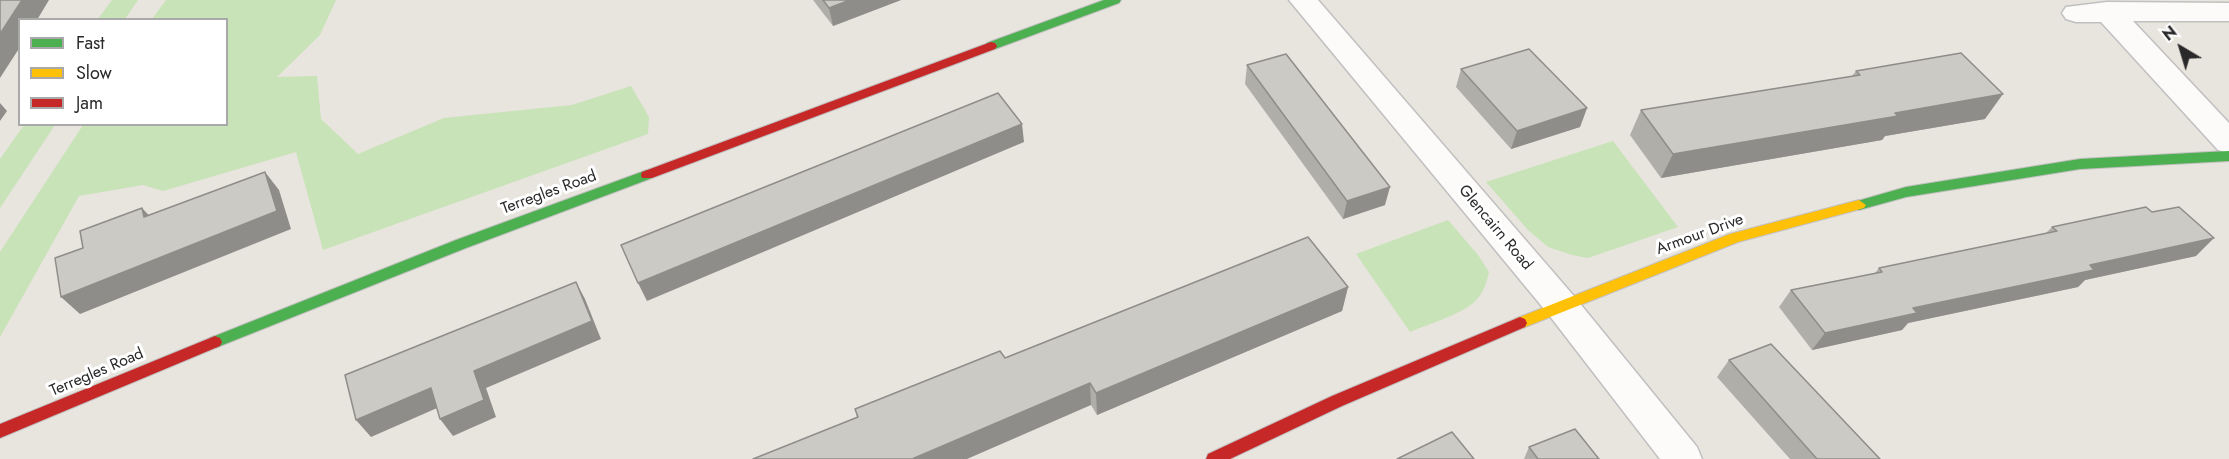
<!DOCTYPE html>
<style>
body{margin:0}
#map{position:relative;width:2229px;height:459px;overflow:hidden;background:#e8e4de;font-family:Jost,sans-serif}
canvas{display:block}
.legend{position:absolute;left:18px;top:18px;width:210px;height:108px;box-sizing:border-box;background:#fff;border:2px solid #a9a9a9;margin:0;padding:8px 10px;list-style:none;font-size:18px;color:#292929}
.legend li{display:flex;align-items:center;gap:12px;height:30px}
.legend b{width:30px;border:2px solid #a9a9a9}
.north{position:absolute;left:2151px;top:18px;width:60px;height:60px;-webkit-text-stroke:4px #fff;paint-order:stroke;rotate:322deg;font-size:16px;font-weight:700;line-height:24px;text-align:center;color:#292929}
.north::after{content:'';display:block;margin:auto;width:21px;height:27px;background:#292929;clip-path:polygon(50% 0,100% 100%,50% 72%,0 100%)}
</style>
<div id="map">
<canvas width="2229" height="459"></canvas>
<ul class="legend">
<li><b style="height:8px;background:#4caf50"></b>Fast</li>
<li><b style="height:8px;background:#ffc107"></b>Slow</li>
<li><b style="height:8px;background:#c62828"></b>Jam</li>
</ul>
<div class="north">N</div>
</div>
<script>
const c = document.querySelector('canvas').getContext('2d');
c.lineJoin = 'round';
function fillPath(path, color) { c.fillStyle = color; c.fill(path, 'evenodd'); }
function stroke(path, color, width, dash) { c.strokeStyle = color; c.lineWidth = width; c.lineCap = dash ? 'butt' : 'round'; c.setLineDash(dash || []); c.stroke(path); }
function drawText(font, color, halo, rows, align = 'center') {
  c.font = font + ' Jost,sans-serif'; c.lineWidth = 6; c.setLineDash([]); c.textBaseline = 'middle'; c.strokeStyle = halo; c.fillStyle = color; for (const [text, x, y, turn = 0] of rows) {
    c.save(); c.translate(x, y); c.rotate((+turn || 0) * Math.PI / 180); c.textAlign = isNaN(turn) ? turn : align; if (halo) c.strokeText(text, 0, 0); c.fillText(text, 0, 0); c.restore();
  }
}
const green = new Path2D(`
 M112,0H138L125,19H98Z
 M166,0H336L320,35L277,77L317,76L321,119L358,154L444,118L572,105L631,86L649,117L648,134L323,250L296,152L163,191L143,185L79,196L0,337V252L83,125L226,124V20L152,19Z
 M24,125H55L0,208V159Z
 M1613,141L1678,227L1588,258L1572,255L1548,247L1528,230L1486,182Z
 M1448,220L1478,255L1489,272C1487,281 1484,291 1478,298C1467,313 1428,324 1410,332L1356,254Z`);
const street = new Path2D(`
 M1289,0H1318L1573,295L1697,447L1702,459H1660L1549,315Z
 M2107,2L2229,3V21H2133L2229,123V153L2218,150L2101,22H2076L2066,19L2062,13L2066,7Z`);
const fast = new Path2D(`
 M1104,0H1121L1119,3L995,49H987L985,46L987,43Z
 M2229,151V161L2080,169L1906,197L1859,210L1852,205L1854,202L1906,187L2080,159Z
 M647,170L652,172L653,175L652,178L466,248L220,346L215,348L210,346L208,342L210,338L456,240Z`);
const slow = new Path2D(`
 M1859,200L1866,205L1864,208L1738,242L1520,329L1515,327L1513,323L1515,319L1730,234Z`);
const jam = new Path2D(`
 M991,42L995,43L997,46L995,49L652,178H642L641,175L642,172Z
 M1520,317L1525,319L1527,323L1525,327L1342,406L1230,459H1206L1208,454L1332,396Z
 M215,336L220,338L222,342L220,346L0,438V424Z`);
const wall = new Path2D(`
 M813,0H901L833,26Z
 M1247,65L1385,205L1343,219L1245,84Z
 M1461,69L1587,108L1580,127L1511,149L1456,87Z
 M1856,71L1985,119L1885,136L1882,140L1661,178L1630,135L1641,110L1852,76Z
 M2052,227L2196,256L2085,280L2078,287L1908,323L1902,330L1812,350L1779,307L1791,290L1875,273L1879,268L2046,233Z
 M1348,287L1342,311L1097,415L1091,405L857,418L855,409L1005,358Z
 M1729,360L1880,459H1790L1717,377Z
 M1529,447L1599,459H1524Z`);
const shadedWall = new Path2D(`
 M22,0H49L37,20H20V47L0,78V34Z
 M850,0H901L833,26L829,8Z
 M2003,94L1985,119L1885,136L1882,140L1661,178L1673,154L1895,113Z
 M0,103L7,111L0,121Z
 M1587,108L1580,127L1511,149L1517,131Z
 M1022,124L1024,142L647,301L638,283Z
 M265,172L279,190L291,229L80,314L61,297Z
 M1390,187L1385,205L1343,219L1347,201Z
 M142,208L159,226L144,217Z
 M2214,238L2196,256L2085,280L2078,287L1908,323L1902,330L1812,350L1825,333L1913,308L2090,265Z
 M576,282L585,299L601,339L486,388L496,417L453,436L440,419L474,371Z
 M1348,287L1342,311L1097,415L1096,393Z
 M1090,383L1091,405L967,459H912Z
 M431,388L444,405L371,437L356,420Z`);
const building = new Path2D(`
 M0,0H22L0,34Z
 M823,0H850L829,8Z
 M1529,49L1587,108L1517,131L1461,69Z
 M1961,53L2003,94L1895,113L1898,116L1673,154L1641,110L1860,75L1856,71Z
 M1286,54L1390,187L1347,201L1247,65Z
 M998,93L1022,124L638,283L621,245Z
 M265,172L277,211L61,297L55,258L83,248L80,231L142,208L144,217Z
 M2146,207L2152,212L2179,207L2214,238L2090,265L2094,270L1913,308L1917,313L1825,333L1791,290L1882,272L1879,268L2057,231L2052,227Z
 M1308,237L1348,287L1096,393L1090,383L912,459H753L858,417L855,409L1000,351L1005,358Z
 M576,282L592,321L474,371L484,400L440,419L431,388L356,420L345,375Z
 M1771,344L1880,459H1817L1729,360Z
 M1575,429L1599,459H1538L1529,447Z
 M1452,432L1474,459H1397Z`);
const streetNames = [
 ["Terregles Road",549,193,-20],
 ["Glencairn Road",1495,228,50],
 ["Armour Drive",1700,235,-20],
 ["Terregles Road",97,373,-23]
];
fillPath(green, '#c8e3b7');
stroke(street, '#c1c0c0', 3);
stroke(fast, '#c1c0c0', 2);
stroke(slow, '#c1c0c0', 2);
stroke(jam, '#c1c0c0', 2);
fillPath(street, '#fcfbfa');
fillPath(fast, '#4caf50');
fillPath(slow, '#ffc107');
fillPath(jam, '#c62828');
fillPath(wall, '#afaea9');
fillPath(shadedWall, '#8f8d8a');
fillPath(building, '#cccac5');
stroke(building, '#8f8d8a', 1.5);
drawText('16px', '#292929', '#fff', streetNames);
</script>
